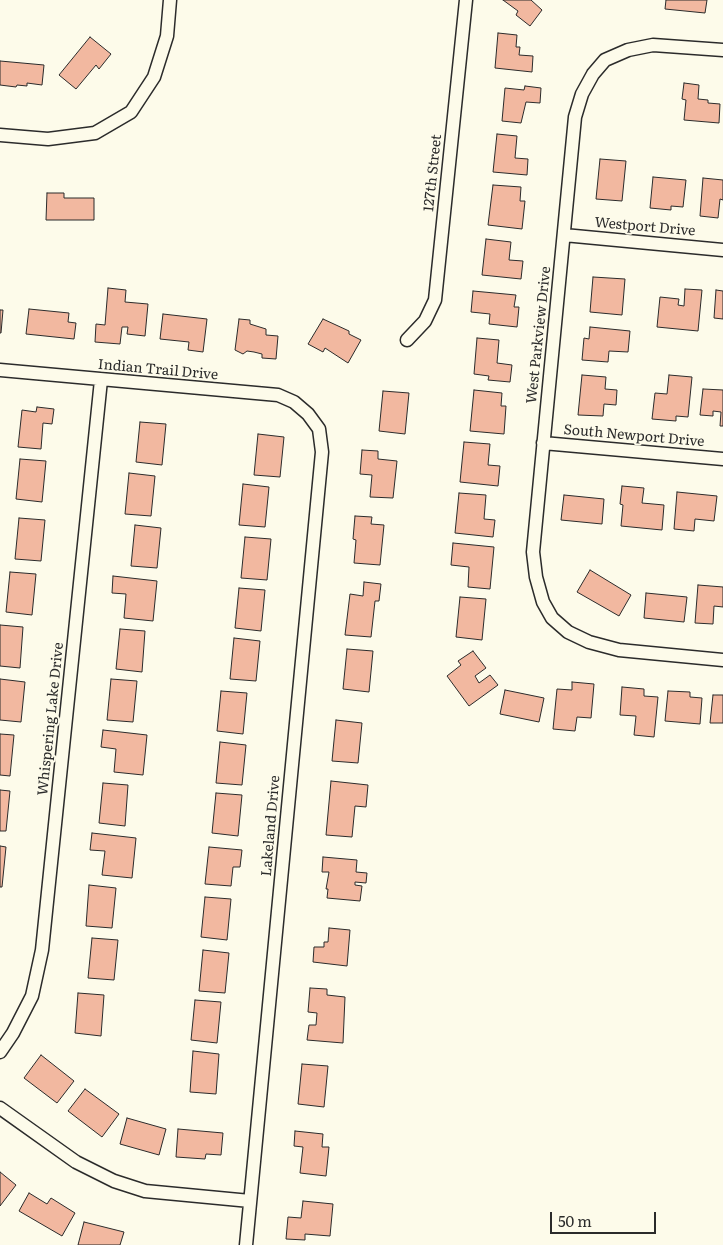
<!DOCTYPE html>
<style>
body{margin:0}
#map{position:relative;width:723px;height:1245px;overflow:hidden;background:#fdfbea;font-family:Literata,serif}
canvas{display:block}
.scale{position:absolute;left:550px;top:1212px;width:106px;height:22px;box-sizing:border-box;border:2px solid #2b2b2b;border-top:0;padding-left:6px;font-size:15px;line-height:18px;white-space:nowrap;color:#2b2b2b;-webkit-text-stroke:4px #fdfbea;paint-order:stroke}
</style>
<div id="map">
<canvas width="723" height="1245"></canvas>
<div class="scale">50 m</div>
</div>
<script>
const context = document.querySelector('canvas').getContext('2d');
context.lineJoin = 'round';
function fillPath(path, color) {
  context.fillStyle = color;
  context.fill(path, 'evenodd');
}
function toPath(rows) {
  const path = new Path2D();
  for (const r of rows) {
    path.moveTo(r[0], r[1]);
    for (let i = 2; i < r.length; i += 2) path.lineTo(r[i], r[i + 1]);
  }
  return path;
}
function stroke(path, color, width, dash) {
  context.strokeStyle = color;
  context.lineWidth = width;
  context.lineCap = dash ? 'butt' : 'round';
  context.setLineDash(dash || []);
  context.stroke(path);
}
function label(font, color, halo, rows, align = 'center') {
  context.font = font + ' Literata,serif';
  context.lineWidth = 4;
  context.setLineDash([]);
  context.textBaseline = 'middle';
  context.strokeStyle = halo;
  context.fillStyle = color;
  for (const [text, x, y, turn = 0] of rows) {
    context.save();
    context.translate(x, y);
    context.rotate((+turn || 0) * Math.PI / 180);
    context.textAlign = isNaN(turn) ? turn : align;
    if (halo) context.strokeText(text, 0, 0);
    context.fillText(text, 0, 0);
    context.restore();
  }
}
const building = toPath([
 [503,0,531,0,542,10,530,26,516,15,518,11,503,0],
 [666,0,707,0,705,13,665,9,666,0],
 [498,33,517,35,516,47,520,47,519,55,533,56,532,72,495,68,498,33],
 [90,37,111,54,99,69,96,65,76,89,59,75,90,37],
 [0,61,44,65,42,85,27,83,27,86,17,85,16,87,0,85,0,61],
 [684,83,699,85,698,99,708,100,708,103,720,104,719,123,684,120,686,100,682,99,684,83],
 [525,86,541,88,540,103,526,102,521,123,502,121,505,88,524,90,525,86],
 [497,134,517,136,515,158,528,159,527,175,493,172,497,134],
 [600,159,626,161,622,201,596,199,600,159],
 [653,177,686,180,683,207,671,206,671,210,650,208,653,177],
 [703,178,723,180,723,200,720,199,718,218,700,216,703,178],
 [493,185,521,187,520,201,525,201,522,229,488,225,493,185],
 [47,193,64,193,64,198,94,198,94,220,46,220,47,193],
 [486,239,511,242,509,260,523,261,521,279,482,275,486,239],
 [593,277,625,279,622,315,590,312,593,277],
 [108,288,126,290,125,302,148,304,145,336,127,334,128,327,122,327,120,344,95,342,96,324,105,325,108,288],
 [685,289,702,290,698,331,657,327,660,297,679,299,678,305,684,306,685,289],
 [716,290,723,291,723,319,714,318,716,290],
 [473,291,516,295,514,307,519,307,517,327,489,324,490,314,471,312,473,291],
 [29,309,69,313,68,322,76,323,74,339,26,334,29,309],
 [0,310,3,310,1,333,0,333,0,310],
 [163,314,207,319,203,352,188,350,189,342,160,339,163,314],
 [239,319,250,320,250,324,266,329,266,335,278,336,276,359,262,358,262,354,254,352,247,351,243,354,235,350,239,319],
 [323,319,349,331,349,334,361,340,348,363,325,348,323,352,308,344,323,319],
 [590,327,630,331,628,352,609,351,608,362,582,360,584,338,589,339,590,327],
 [477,338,499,340,497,363,512,365,510,382,488,380,489,376,474,374,477,338],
 [582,375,606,377,605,389,617,390,616,405,604,404,603,416,578,415,582,375],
 [669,375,692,377,688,417,676,416,676,421,652,419,655,393,667,394,669,375],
 [703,389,723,390,723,426,720,426,721,412,713,411,713,416,700,415,703,389],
 [474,390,502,393,501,406,506,406,504,434,470,431,474,390],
 [383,391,409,393,405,434,379,431,383,391],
 [37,407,54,409,52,424,43,423,41,449,18,447,22,410,36,412,37,407],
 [140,422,166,424,162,465,136,462,140,422],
 [258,434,284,437,280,477,254,475,258,434],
 [464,442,490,444,488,465,500,466,498,486,460,482,464,442],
 [362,450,378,451,378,459,397,461,393,498,370,497,372,475,360,474,362,450],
 [20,459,46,461,42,502,16,499,20,459],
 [129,473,155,476,151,516,125,514,129,473],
 [243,484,269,487,265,527,239,525,243,484],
 [622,486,644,488,642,503,664,505,662,530,621,526,623,505,620,504,622,486],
 [677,492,717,496,714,521,695,519,694,531,674,529,677,492],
 [459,493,486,495,484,519,495,520,493,537,455,533,459,493],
 [564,495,604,499,602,524,561,520,564,495],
 [355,516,372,517,371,524,384,525,380,565,354,563,356,540,353,539,355,516],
 [19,518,45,520,41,561,15,559,19,518],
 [135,525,161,528,157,568,131,566,135,525],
 [245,537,271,539,267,580,241,578,245,537],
 [453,543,494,547,490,589,468,587,469,567,451,565,453,543],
 [590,570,631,595,619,616,577,592,590,570],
 [10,572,36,574,32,615,6,612,10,572],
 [113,576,157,581,153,621,124,618,126,594,112,593,113,576],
 [364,582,381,584,379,601,375,601,371,637,345,635,350,594,363,596,364,582],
 [698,585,723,587,723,607,714,606,713,624,695,623,698,585],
 [239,588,265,590,261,631,235,628,239,588],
 [646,593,687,597,684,622,644,618,646,593],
 [460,597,486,599,482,640,456,637,460,597],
 [0,625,23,627,20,668,0,666,0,625],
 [120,629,145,631,142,672,116,669,120,629],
 [234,638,260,641,256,681,230,679,234,638],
 [347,649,373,651,369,692,343,689,347,649],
 [473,651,486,668,475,676,479,683,490,675,498,685,469,706,447,676,461,665,458,661,473,651],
 [0,679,25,682,21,722,0,720,0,679],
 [111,679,137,681,133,722,107,720,111,679],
 [572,682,594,684,591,718,577,717,575,731,553,729,557,689,572,690,572,682],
 [622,687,644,689,644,696,658,697,654,737,634,735,636,716,620,715,622,687],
 [505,690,544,698,539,722,500,714,505,690],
 [221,691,247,693,243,734,217,731,221,691],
 [668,691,690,692,690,697,702,698,700,724,665,721,668,691],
 [713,695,723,695,723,723,710,723,713,695],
 [336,720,362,723,358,763,332,761,336,720],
 [103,730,147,735,143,775,114,772,116,749,101,747,103,730],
 [0,734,14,735,10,776,0,775,0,734],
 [220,742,246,745,242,785,216,783,220,742],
 [331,781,368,785,366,807,355,806,352,837,326,835,331,781],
 [103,783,128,785,125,826,99,823,103,783],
 [0,790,10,791,6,831,0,831,0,790],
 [216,793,242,795,238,836,212,833,216,793],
 [92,833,136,838,132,878,102,875,105,851,90,850,92,833],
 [0,846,6,847,2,887,0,887,0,846],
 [209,847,242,850,240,867,233,867,231,886,205,884,209,847],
 [323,857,357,860,356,872,367,873,366,883,355,882,355,885,362,886,360,901,327,898,328,889,326,889,329,872,322,872,323,857],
 [89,885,116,888,112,928,86,926,89,885],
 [205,897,231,899,227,940,201,937,205,897],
 [329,928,350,930,347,966,313,962,314,947,324,947,324,942,328,942,329,928],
 [92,938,118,940,114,980,88,978,92,938],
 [203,950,229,953,225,993,199,991,203,950],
 [310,988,327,989,327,995,345,997,343,1043,307,1040,309,1025,316,1025,317,1013,308,1012,310,988],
 [78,993,104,995,101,1036,75,1033,78,993],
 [195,1000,221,1002,217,1043,191,1040,195,1000],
 [193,1051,219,1054,216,1094,190,1092,193,1051],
 [41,1055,74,1081,57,1103,24,1078,41,1055],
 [302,1064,328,1066,324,1107,298,1104,302,1064],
 [85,1089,119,1114,102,1137,68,1111,85,1089],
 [127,1118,166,1129,159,1155,120,1144,127,1118],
 [178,1129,223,1133,221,1155,206,1154,205,1159,176,1157,178,1129],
 [295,1131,323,1134,322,1147,329,1147,326,1176,300,1173,303,1147,294,1146,295,1131],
 [0,1172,16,1185,0,1206,0,1172],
 [29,1193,47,1204,51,1198,75,1213,62,1236,19,1211,29,1193],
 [303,1201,333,1204,330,1236,305,1234,305,1240,286,1239,288,1217,301,1218,303,1201],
 [84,1222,124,1232,120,1245,78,1245,84,1222]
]);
fillPath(building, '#f2b8a0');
stroke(building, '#2b2b2b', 1);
const street = toPath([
 [723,50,653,45,628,50,605,60,593,74,582,94,575,117,533,552,536,577,543,602,552,618,568,632,589,642,619,650,723,660],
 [0,135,48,139,95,133,131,112,154,77,167,36,170,0],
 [564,235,723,250],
 [407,340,425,321,435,300,466,0],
 [0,370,278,395,294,402,308,414,319,429,322,452,246,1245],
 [543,443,723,459],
 [0,1052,13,1033,32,996,42,950,101,380],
 [0,1108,76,1162,114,1181,145,1191,250,1201]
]);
stroke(street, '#2b2b2b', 15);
stroke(street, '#fdfbea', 12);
label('14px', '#2b2b2b', '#fdfbea', [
 ["127th Street",433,173,-84],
 ["Westport Drive",645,227,5],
 ["West Parkview Drive",539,335,-84],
 ["Indian Trail Drive",158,370,5],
 ["South Newport Drive",634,436,5],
 ["Whispering Lake Drive",51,719,-84],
 ["Lakeland Drive",271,826,-85]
]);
</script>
